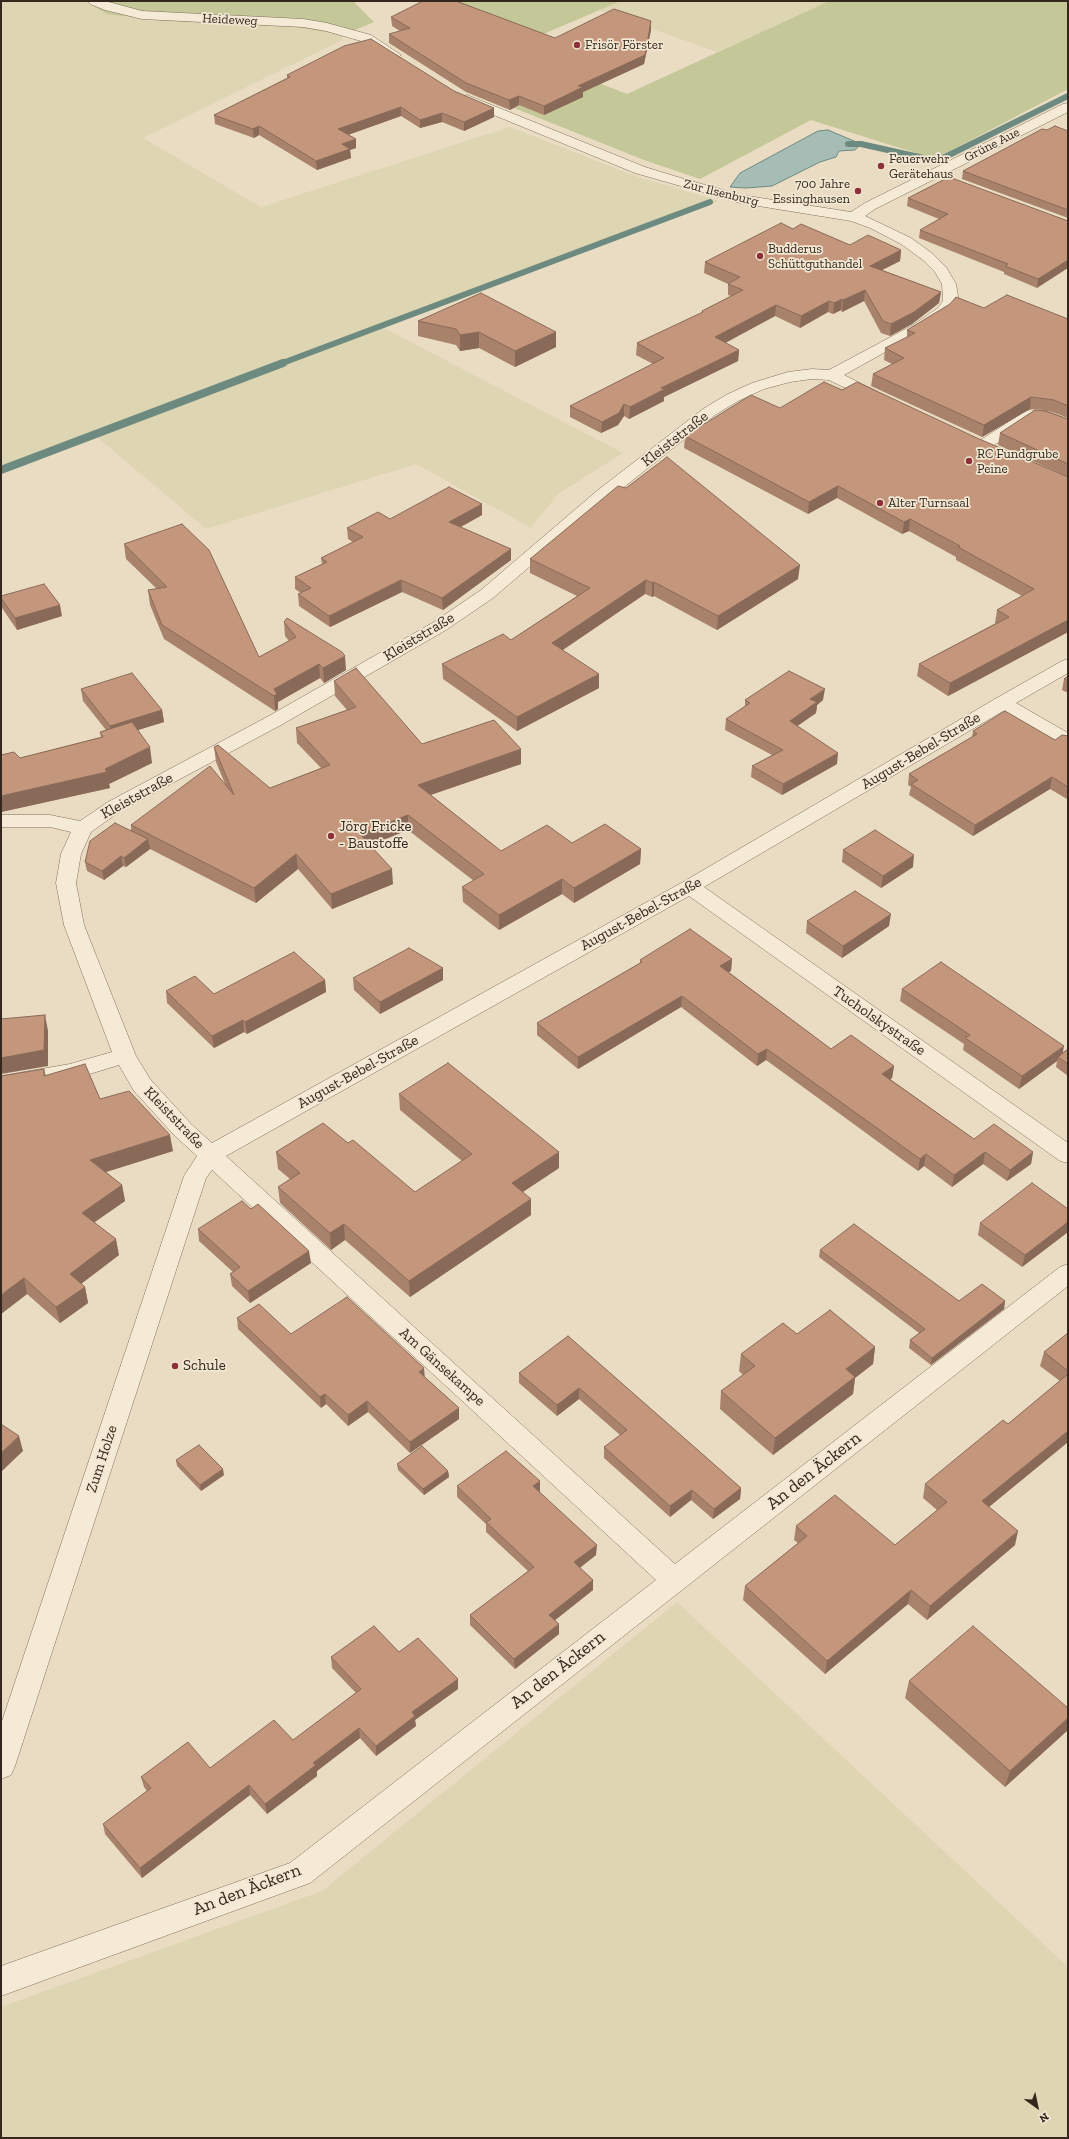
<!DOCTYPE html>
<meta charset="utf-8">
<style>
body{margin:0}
#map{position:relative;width:1069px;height:2139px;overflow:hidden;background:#eadcc3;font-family:"Zilla Slab",serif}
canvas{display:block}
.frame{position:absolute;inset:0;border:2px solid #34281e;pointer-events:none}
.north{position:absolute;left:1017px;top:2087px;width:40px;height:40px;-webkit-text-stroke:3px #f2e7d2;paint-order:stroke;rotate:147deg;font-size:11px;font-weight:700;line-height:16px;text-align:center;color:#34281e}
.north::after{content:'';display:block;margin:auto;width:14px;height:18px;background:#34281e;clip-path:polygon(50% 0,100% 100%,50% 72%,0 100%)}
</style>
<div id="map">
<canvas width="1069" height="2139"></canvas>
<div class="frame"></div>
<div class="north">N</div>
</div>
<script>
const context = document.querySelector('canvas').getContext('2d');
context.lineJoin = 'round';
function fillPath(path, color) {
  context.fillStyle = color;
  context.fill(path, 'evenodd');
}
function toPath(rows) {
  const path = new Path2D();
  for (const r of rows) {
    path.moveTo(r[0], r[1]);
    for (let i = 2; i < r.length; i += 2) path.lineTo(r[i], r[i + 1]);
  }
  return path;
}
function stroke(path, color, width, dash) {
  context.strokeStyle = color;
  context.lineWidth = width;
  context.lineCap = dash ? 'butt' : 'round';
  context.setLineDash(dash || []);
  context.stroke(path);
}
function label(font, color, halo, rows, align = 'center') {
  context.font = font + ' "Zilla Slab",serif';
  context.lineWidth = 3.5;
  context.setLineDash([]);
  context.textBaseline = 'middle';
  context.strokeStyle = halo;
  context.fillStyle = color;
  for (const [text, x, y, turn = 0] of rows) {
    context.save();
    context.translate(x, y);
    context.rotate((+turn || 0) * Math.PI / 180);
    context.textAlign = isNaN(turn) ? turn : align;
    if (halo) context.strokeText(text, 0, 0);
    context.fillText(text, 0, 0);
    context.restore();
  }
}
fillPath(toPath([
 [1,1,86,1,106,14,295,27,343,35,342,40,143,138,261,207,510,127,635,176,719,201,384,328,623,453,558,494,531,528,416,464,206,529,97,437,1,474],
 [621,1,829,1,717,52,599,10],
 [677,1602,1068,1967,1068,2138,1,2138,1,2007,322,1891]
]), '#ded5b2');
fillPath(toPath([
 [86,1,353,1,374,22,343,35,295,27,169,21,106,14],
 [444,1,621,1,541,35],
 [829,1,1068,1,1068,89,935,159,811,120,700,179,644,160,479,94,523,53,627,94]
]), '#c4c798');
const water = toPath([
 [828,130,861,144,855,150,839,151,836,157,820,162,772,186,746,188,730,187,740,173,818,131,828,130]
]);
fillPath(water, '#a5bdb5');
stroke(water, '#6d8a81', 1);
stroke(toPath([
 [848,144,861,144,937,161,1068,96],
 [280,364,710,202]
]), '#6d8a81', 6);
stroke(toPath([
 [1,470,283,363]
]), '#6d8a81', 8);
const street = toPath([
 [88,1,105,1,142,11,303,19,327,23,371,35,401,55,395,59,390,58,361,41,326,31,303,27,142,19,105,10,90,4,88,1],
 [467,95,645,167,684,179,741,195,851,212,865,203,1063,104,1068,103,1068,112,875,209,865,216,911,238,933,254,946,267,956,284,959,302,948,314,923,331,844,375,884,395,886,398,884,401,872,401,829,380,812,379,790,382,764,389,738,401,715,415,610,498,493,598,446,630,281,725,122,810,91,832,81,854,76,883,84,925,136,1056,150,1079,191,1124,212,1143,683,882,995,699,1062,661,1068,659,1068,673,1016,703,1068,733,1068,747,1061,745,1003,711,704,887,1068,1143,1068,1163,1060,1161,689,896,226,1156,675,1564,1060,1267,1068,1264,1068,1286,310,1883,1,1996,1,1966,290,1863,656,1580,212,1170,206,1178,15,1766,11,1775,1,1779,1,1724,184,1176,197,1156,175,1136,134,1091,119,1065,70,1080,1,1092,1,1076,70,1064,112,1052,64,925,56,883,61,854,71,832,50,827,1,827,1,815,50,815,80,821,108,802,267,717,434,622,481,590,598,490,703,409,726,395,752,383,788,372,812,369,829,370,913,325,938,308,943,301,942,284,935,272,923,260,901,244,870,228,851,221,740,203,635,173,462,102,460,99,467,95],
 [1030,410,1052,413,1068,420,1068,431,1043,421,1033,420,988,449,976,449,974,446,976,443,1024,412,1030,410]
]);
stroke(street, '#826e5c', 1);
fillPath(street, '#f5ead6');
fillPath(toPath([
 [391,17,555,38,651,30,644,64,583,92,583,97,544,115,519,105,510,110,466,92,389,43,389,34,400,31,392,26],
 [287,75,494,117,464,131,442,122,420,128,401,116,348,135,356,139,356,148,350,150,351,158,317,170,259,135,254,138,215,124,214,115,287,78],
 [1047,130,1068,131,1068,218,962,179,963,171],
 [908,198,1068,221,1037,288,1004,274,1004,272,919,238,920,230,939,219,907,206],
 [793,229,850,245,901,250,900,261,882,270,941,292,939,303,912,324,890,336,881,333,864,301,842,312,841,310,833,314,828,312,800,328,775,316,725,343,739,350,738,361,664,397,664,401,629,419,624,416,618,425,601,433,570,417,570,406,653,364,636,355,637,343,701,313,702,311,731,296,728,295,728,284,704,273,705,262],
 [984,308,1068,319,1068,418,1052,412,1045,411,1068,419,1068,477,998,445,1000,433,1044,410,1030,409,982,437,871,386,873,374,892,364,884,360,885,348,907,338,907,330],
 [418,321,556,332,556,347,515,367,479,348,460,351,456,345,418,336],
 [842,390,977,438,1068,632,948,696,917,676,919,664,996,623,995,623,997,610,1022,596,956,560,956,557,909,531,902,534,837,498,808,514,684,448,685,436],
 [482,515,461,527,511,549,511,560,443,610,402,592,330,627,299,606,298,594,301,593,295,589,295,577,322,564,321,558,353,542,348,539,347,528,390,519],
 [124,544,259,657,289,641,285,636,284,622,346,670,324,683,320,678,278,702,278,709,275,711,164,639,150,605,148,590,157,589,126,559],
 [530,559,798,579,717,630,654,596,652,597,645,594,563,650,599,688,517,731,443,679,442,664,511,640,577,596,530,573],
 [1,596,62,616,17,630,2,608],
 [1068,676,1068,693,1062,690,1064,679],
 [334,681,422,744,521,764,431,795,501,851,572,843,641,849,640,864,574,903,562,894,499,930,463,902,462,887,474,881,408,830,370,845,393,884,332,909,298,869,256,903,150,849,126,867,123,866,104,880,87,871,85,862,131,831,131,825,225,784,216,762,214,747,270,788,321,768,297,743,296,728,347,710,335,696],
 [81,689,162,710,164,722,138,730,152,763,109,784,110,788,1,812,1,755,20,758,101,737,100,732,106,730,83,701],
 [745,700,823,700,817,705,816,713,797,726,837,764,782,795,751,777,752,766,772,755,725,730,726,719,745,706],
 [973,731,1055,740,1068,736,1068,798,1067,799,1050,789,973,836,909,795,911,787,908,785,909,774,972,737],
 [843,850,913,867,881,888,842,862],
 [807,921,889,926,842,958,806,933],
 [732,959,731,971,728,972,831,1049,894,1066,892,1078,890,1079,974,1139,1033,1152,1031,1164,1007,1181,983,1164,952,1187,924,1166,918,1171,766,1060,757,1066,681,1007,578,1069,537,1035,537,1023,640,963,640,960],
 [443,968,443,980,380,1014,354,990,353,978],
 [325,980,326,992,247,1034,244,1032,214,1048,167,1003,166,991,214,994],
 [902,989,1063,1053,1068,1049,1068,1076,1056,1067,1057,1061,1019,1089,963,1050,964,1044,900,1001],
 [44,1069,46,1076,100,1099,173,1151,106,1172,122,1185,125,1201,94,1222,119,1255,81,1284,85,1287,88,1303,60,1323,27,1294,1,1314],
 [399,1094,559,1168,523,1192,531,1215,410,1297,345,1240,331,1250,280,1203,278,1187,290,1179,278,1169,276,1152,348,1143,415,1192,462,1161,400,1110],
 [1068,1209,1068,1232,1022,1267,978,1235,980,1223],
 [198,1229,311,1263,250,1303,232,1286,230,1274,233,1272,199,1241],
 [820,1250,959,1301,1005,1301,1004,1309,931,1365,909,1348,910,1340,919,1333,819,1257],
 [237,1318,291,1334,425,1377,459,1408,459,1419,410,1453,368,1412,348,1426,326,1404,321,1408,238,1329],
 [1068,1333,1068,1442,989,1507,1015,1545,927,1620,908,1604,825,1674,743,1600,745,1586,798,1543,794,1540,796,1526,895,1545,937,1510,923,1498,925,1484,1008,1424,1060,1381,1040,1366,1044,1352],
 [797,1334,875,1347,873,1364,855,1378,853,1394,773,1455,720,1409,721,1391,743,1375,739,1371,741,1354],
 [568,1336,741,1488,740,1499,713,1519,691,1500,670,1517,604,1458,604,1447,620,1435,579,1399,557,1416,519,1383,519,1373],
 [176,1460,224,1475,201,1491,177,1466],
 [397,1464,448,1471,449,1477,424,1495,398,1470],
 [457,1486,540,1492,539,1492,596,1555,580,1568,593,1580,593,1590,555,1620,559,1634,515,1669,470,1625,470,1615,528,1571,486,1532,486,1524,457,1497],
 [399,1652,458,1689,415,1720,416,1726,376,1756,360,1738,317,1771,317,1776,267,1814,250,1795,142,1878,105,1834,103,1824,147,1791,144,1787,141,1777,210,1768,293,1740,356,1693,332,1668,331,1657],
 [909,1681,1068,1708,1068,1730,1005,1787,905,1698]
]), '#a9826c');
fillPath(toPath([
 [651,21,651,30,644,64,583,92,583,97,544,115,544,106,578,86],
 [519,96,519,105,510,110,509,100],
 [401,107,401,116,339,138,338,129],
 [494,108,494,117,464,131,464,122],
 [442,113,442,122,420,128,420,120],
 [259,126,259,135,254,138,253,129],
 [356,139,356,148,350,150,351,158,317,170,316,161,342,144],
 [901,250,900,261,868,277,870,266],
 [1068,260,1068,268,1037,288,1038,279],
 [865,290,864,301,842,312,843,300],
 [941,292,939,303,912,324,890,336,891,324],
 [842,299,841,310,833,314,834,303],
 [829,301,828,312,800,328,801,316],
 [776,305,775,316,714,349,715,337],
 [479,332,479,348,460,351,460,335],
 [556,332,556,347,515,367,515,351],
 [739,350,738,361,664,397,664,401,629,419,630,407,661,388],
 [1031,397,1030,409,982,437,984,425],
 [624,404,624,416,618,425,601,433,602,422],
 [838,486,837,498,808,514,809,502],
 [482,504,482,515,449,533,449,522],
 [910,519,909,531,902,534,904,522],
 [511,549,511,560,443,610,442,598],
 [800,565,798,579,717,630,718,616],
 [401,580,402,592,330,627,329,616],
 [646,580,645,594,552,657,552,643],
 [654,582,654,596,652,597,652,583],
 [60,605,62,616,17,630,15,618],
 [1068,620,1068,632,948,696,950,683],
 [345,656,346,670,324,683,323,668],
 [319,664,320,678,278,702,278,709,275,711,274,696,274,689],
 [599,674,599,688,517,731,517,717],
 [825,689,823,700,817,705,816,713,789,732,790,721,810,699],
 [162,710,164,722,112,738,110,726],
 [150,747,152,763,109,784,110,788,1,812,1,796,105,769],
 [521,749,521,764,418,799,418,785],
 [838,753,837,764,782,795,783,784],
 [1052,777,1050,789,973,836,975,825],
 [408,815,408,830,361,849,360,834],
 [148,839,150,849,126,867,124,858],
 [641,849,640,864,574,903,574,888],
 [296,854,298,869,256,903,254,888],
 [914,855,913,867,881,888,883,876],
 [121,856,123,866,104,880,102,871],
 [392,869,393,884,332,909,331,894],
 [562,879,562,894,499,930,499,915],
 [891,914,889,926,842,958,843,946],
 [732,959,731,971,719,978,720,966],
 [443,968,443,980,380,1014,380,1002],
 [325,980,326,992,247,1034,245,1022],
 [682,996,681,1007,578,1069,578,1057],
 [45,1015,48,1031,48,1066,1,1074,1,1058],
 [243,1020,244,1032,214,1048,212,1036],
 [1064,1046,1062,1058,1058,1057,1057,1061,1019,1089,1022,1076],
 [767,1049,766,1060,757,1066,758,1054],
 [894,1066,892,1078,880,1086,882,1074],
 [170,1135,173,1151,93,1176,90,1160],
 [559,1152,559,1168,512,1199,512,1183],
 [985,1152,983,1164,952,1187,954,1175],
 [1033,1152,1031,1164,1007,1181,1010,1170],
 [926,1154,924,1166,918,1171,920,1159],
 [122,1185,125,1201,85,1229,82,1213],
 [531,1199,531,1215,410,1297,409,1281],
 [1068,1222,1068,1232,1022,1267,1025,1255],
 [344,1224,345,1240,331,1250,330,1233],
 [116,1239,119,1255,73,1290,70,1274],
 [309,1251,311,1263,250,1303,248,1291],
 [24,1278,27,1294,1,1314,1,1295],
 [85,1287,88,1303,60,1323,56,1307],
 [1005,1301,1004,1309,931,1365,932,1358],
 [875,1347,873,1364,855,1378,853,1394,773,1455,775,1438,846,1369],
 [424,1368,425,1379,419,1372],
 [579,1388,579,1399,557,1416,557,1405],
 [325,1394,326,1404,321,1408,320,1397],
 [367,1401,368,1412,348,1426,348,1415],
 [459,1408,459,1419,410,1453,410,1442],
 [1068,1431,1068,1442,979,1515,982,1501],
 [19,1436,23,1451,1,1472,1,1453],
 [223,1469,224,1475,201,1491,200,1485],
 [448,1471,449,1477,424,1495,423,1489],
 [540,1481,540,1492,533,1497,533,1486],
 [741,1488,740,1499,713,1519,714,1509],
 [692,1490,691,1500,670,1517,670,1506],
 [1018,1531,1015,1545,927,1620,930,1606],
 [597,1545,596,1555,574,1572,574,1562],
 [593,1580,593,1590,549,1625,549,1615],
 [911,1590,908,1604,825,1674,827,1661],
 [559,1624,559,1634,515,1669,514,1659],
 [458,1679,458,1689,415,1720,416,1726,376,1756,376,1746,412,1712],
 [1068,1718,1068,1730,1005,1787,1010,1771],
 [359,1728,360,1738,317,1771,317,1776,267,1814,265,1804,313,1763],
 [249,1785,250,1795,142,1878,140,1868]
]), '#896a58');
const building = toPath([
 [423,1,456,1,555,38,614,9,651,21,645,55,578,86,583,87,544,106,519,96,509,100,466,83,389,34,410,28,391,17,423,1],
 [371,39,454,91,494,108,464,122,442,113,420,120,401,107,338,129,356,139,342,144,350,149,316,161,259,126,253,129,214,115,290,77,287,75,344,46,371,39],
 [1055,126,1068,131,1068,210,963,171,1042,129,1047,130,1055,126],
 [949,177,1068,221,1068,260,1038,279,1005,266,1008,264,920,230,948,214,908,198,949,177],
 [781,223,793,229,801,224,850,245,868,235,901,250,870,266,941,292,914,312,891,324,883,321,865,290,843,300,842,299,834,303,829,301,801,316,776,305,715,337,739,350,661,388,665,389,630,407,624,404,619,413,602,422,570,406,664,358,637,343,703,312,702,311,743,290,728,284,740,277,705,262,781,223],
 [481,293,556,332,515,351,479,332,460,335,456,329,418,321,481,293],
 [1007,295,1068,319,1068,406,1054,400,1031,397,984,425,873,374,904,358,885,348,915,333,907,330,950,304,956,297,984,308,1007,295],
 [824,382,842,390,857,382,977,438,1068,477,1068,620,950,683,919,664,1009,617,997,610,1034,589,958,547,960,546,910,519,904,522,838,486,809,502,685,436,751,395,780,408,824,382],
 [1035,410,1045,411,1068,419,1068,464,1000,433,1035,410],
 [667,457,800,565,718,616,654,582,652,583,646,580,552,643,599,674,517,717,442,664,503,634,511,640,590,588,530,559,618,486,626,488,667,457],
 [449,487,482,504,449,522,511,549,442,598,401,580,329,616,298,594,311,588,295,577,327,562,321,558,363,537,347,528,378,512,390,519,449,487],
 [182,524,209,550,259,657,296,637,284,622,287,618,342,652,345,656,323,668,319,664,274,689,277,694,274,696,162,625,148,590,167,587,124,544,182,524],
 [44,584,60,605,15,618,1,598,1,596,44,584],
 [356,668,422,744,494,720,521,749,418,785,501,851,547,825,572,843,605,824,641,849,574,888,562,879,499,915,462,887,484,874,408,815,360,834,392,869,331,894,296,854,254,888,131,825,210,766,234,795,214,747,218,745,270,788,330,765,296,728,356,707,334,681,356,668],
 [789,671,825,689,810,699,817,702,790,721,838,753,783,784,752,766,783,750,726,719,750,703,745,700,789,671],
 [132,673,162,710,110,726,81,689,132,673],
 [1068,676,1068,681,1064,679,1068,676],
 [1005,711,1055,740,1062,735,1068,736,1068,787,1052,777,975,825,911,784,918,780,909,774,977,734,973,731,1005,711],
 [132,722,150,747,105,769,107,772,1,796,1,755,14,752,20,758,103,737,100,732,132,722],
 [115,823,148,839,124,858,121,856,102,871,85,862,90,841,115,823],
 [875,830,914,855,883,876,843,850,875,830],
 [855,891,891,914,843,946,807,921,855,891],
 [690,929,732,959,720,966,831,1049,851,1035,894,1066,882,1074,974,1139,994,1124,1033,1152,1010,1170,985,1152,954,1175,926,1154,920,1159,767,1049,758,1054,682,996,578,1057,537,1023,642,962,640,960,690,929],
 [409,948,443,968,380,1002,353,978,409,948],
 [294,952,325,980,245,1022,243,1020,212,1036,166,991,195,976,214,994,294,952],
 [941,962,1064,1046,1022,1076,965,1038,970,1035,902,989,941,962],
 [45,1015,44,1050,1,1058,1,1019,45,1015],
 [1068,1049,1068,1064,1058,1057,1068,1049],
 [448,1063,559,1152,512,1183,531,1199,409,1281,344,1224,330,1233,278,1187,300,1173,276,1152,323,1123,348,1143,353,1140,415,1192,472,1154,399,1094,448,1063],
 [85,1064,100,1099,129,1091,170,1135,90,1160,122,1185,82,1213,116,1239,70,1274,85,1287,56,1307,24,1278,1,1295,1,1076,44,1069,44,1076,85,1064],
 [1032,1183,1068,1209,1068,1222,1025,1255,980,1223,1032,1183],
 [242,1201,251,1209,258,1204,309,1251,248,1291,230,1274,240,1267,198,1229,242,1201],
 [854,1224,959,1301,982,1284,1005,1301,932,1358,910,1340,925,1329,820,1250,854,1224],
 [347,1297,424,1368,419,1372,459,1408,410,1442,367,1401,348,1415,325,1394,320,1397,237,1318,259,1304,291,1334,347,1297],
 [830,1310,875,1347,846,1369,855,1377,775,1438,721,1391,755,1366,741,1354,783,1323,797,1334,830,1310],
 [1068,1333,1068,1371,1044,1352,1068,1333],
 [568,1336,741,1488,714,1509,692,1490,670,1506,604,1447,627,1430,579,1388,557,1405,519,1373,568,1336],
 [1068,1374,1068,1431,982,1501,1018,1531,930,1606,911,1590,827,1661,745,1586,807,1536,796,1526,835,1495,895,1545,947,1502,925,1484,1003,1420,1008,1424,1068,1374],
 [1,1424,19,1436,1,1453,1,1424],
 [199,1445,223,1469,200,1485,176,1460,199,1445],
 [422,1446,448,1471,423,1489,397,1464,422,1446],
 [506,1451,540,1481,533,1486,597,1545,574,1562,593,1580,549,1615,559,1624,514,1659,470,1615,534,1567,486,1522,491,1519,457,1486,506,1451],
 [374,1626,399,1652,418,1638,458,1679,412,1712,415,1716,376,1746,359,1728,313,1763,316,1765,265,1804,249,1785,140,1868,103,1824,151,1788,141,1777,188,1742,210,1768,274,1720,293,1740,361,1689,331,1657,374,1626],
 [973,1626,1068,1708,1068,1718,1010,1771,909,1681,973,1626]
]);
fillPath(building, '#c4977d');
stroke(building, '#896a58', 1);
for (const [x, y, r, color] of [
 [577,45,4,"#8c3137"],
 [881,166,4,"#8c3137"],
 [858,191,4,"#8c3137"],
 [760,256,4,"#8c3137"],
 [969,461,4,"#8c3137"],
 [880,503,4,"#8c3137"],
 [331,836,4,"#8c3137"],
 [175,1366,4,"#8c3137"]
]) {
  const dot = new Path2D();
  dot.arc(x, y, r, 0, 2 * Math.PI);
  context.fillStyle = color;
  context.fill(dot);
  stroke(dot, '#f2e7d2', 1.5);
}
label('13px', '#34281e', '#f2e7d2', [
 ["Heideweg",230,20,3],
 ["Grüne Aue",992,145,-27],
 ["Zur Ilsenburg",721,193,14]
]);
label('13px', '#34281e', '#f2e7d2', [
 ["Frisör Förster",585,45],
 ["Feuerwehr",889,159],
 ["Gerätehaus",889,174],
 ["700 Jahre",850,184,"right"],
 ["Essinghausen",850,199,"right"],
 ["Budderus",768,249],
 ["Schüttguthandel",768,264],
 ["RC Fundgrube",977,454],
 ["Peine",977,469],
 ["Alter Turnsaal",888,503]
], 'left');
label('15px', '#34281e', '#f2e7d2', [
 ["Kleiststraße",675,439,-38],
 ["Kleiststraße",419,637,-31],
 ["August-Bebel-Straße",921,751,-31],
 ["Kleiststraße",137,796,-29],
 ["August-Bebel-Straße",641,914,-29],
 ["Tucholskystraße",879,1021,35],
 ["August-Bebel-Straße",358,1072,-29],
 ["Kleiststraße",174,1118,46],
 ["Am Gänsekampe",442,1367,42],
 ["Zum Holze",102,1459,-72]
]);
label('15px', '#34281e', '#f2e7d2', [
 ["Jörg Fricke",339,827],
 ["- Baustoffe",339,844],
 ["Schule",183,1366]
], 'left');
label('18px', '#34281e', '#f2e7d2', [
 ["An den Äckern",814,1471,-38],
 ["An den Äckern",558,1670,-38],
 ["An den Äckern",247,1890,-21]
]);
</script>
